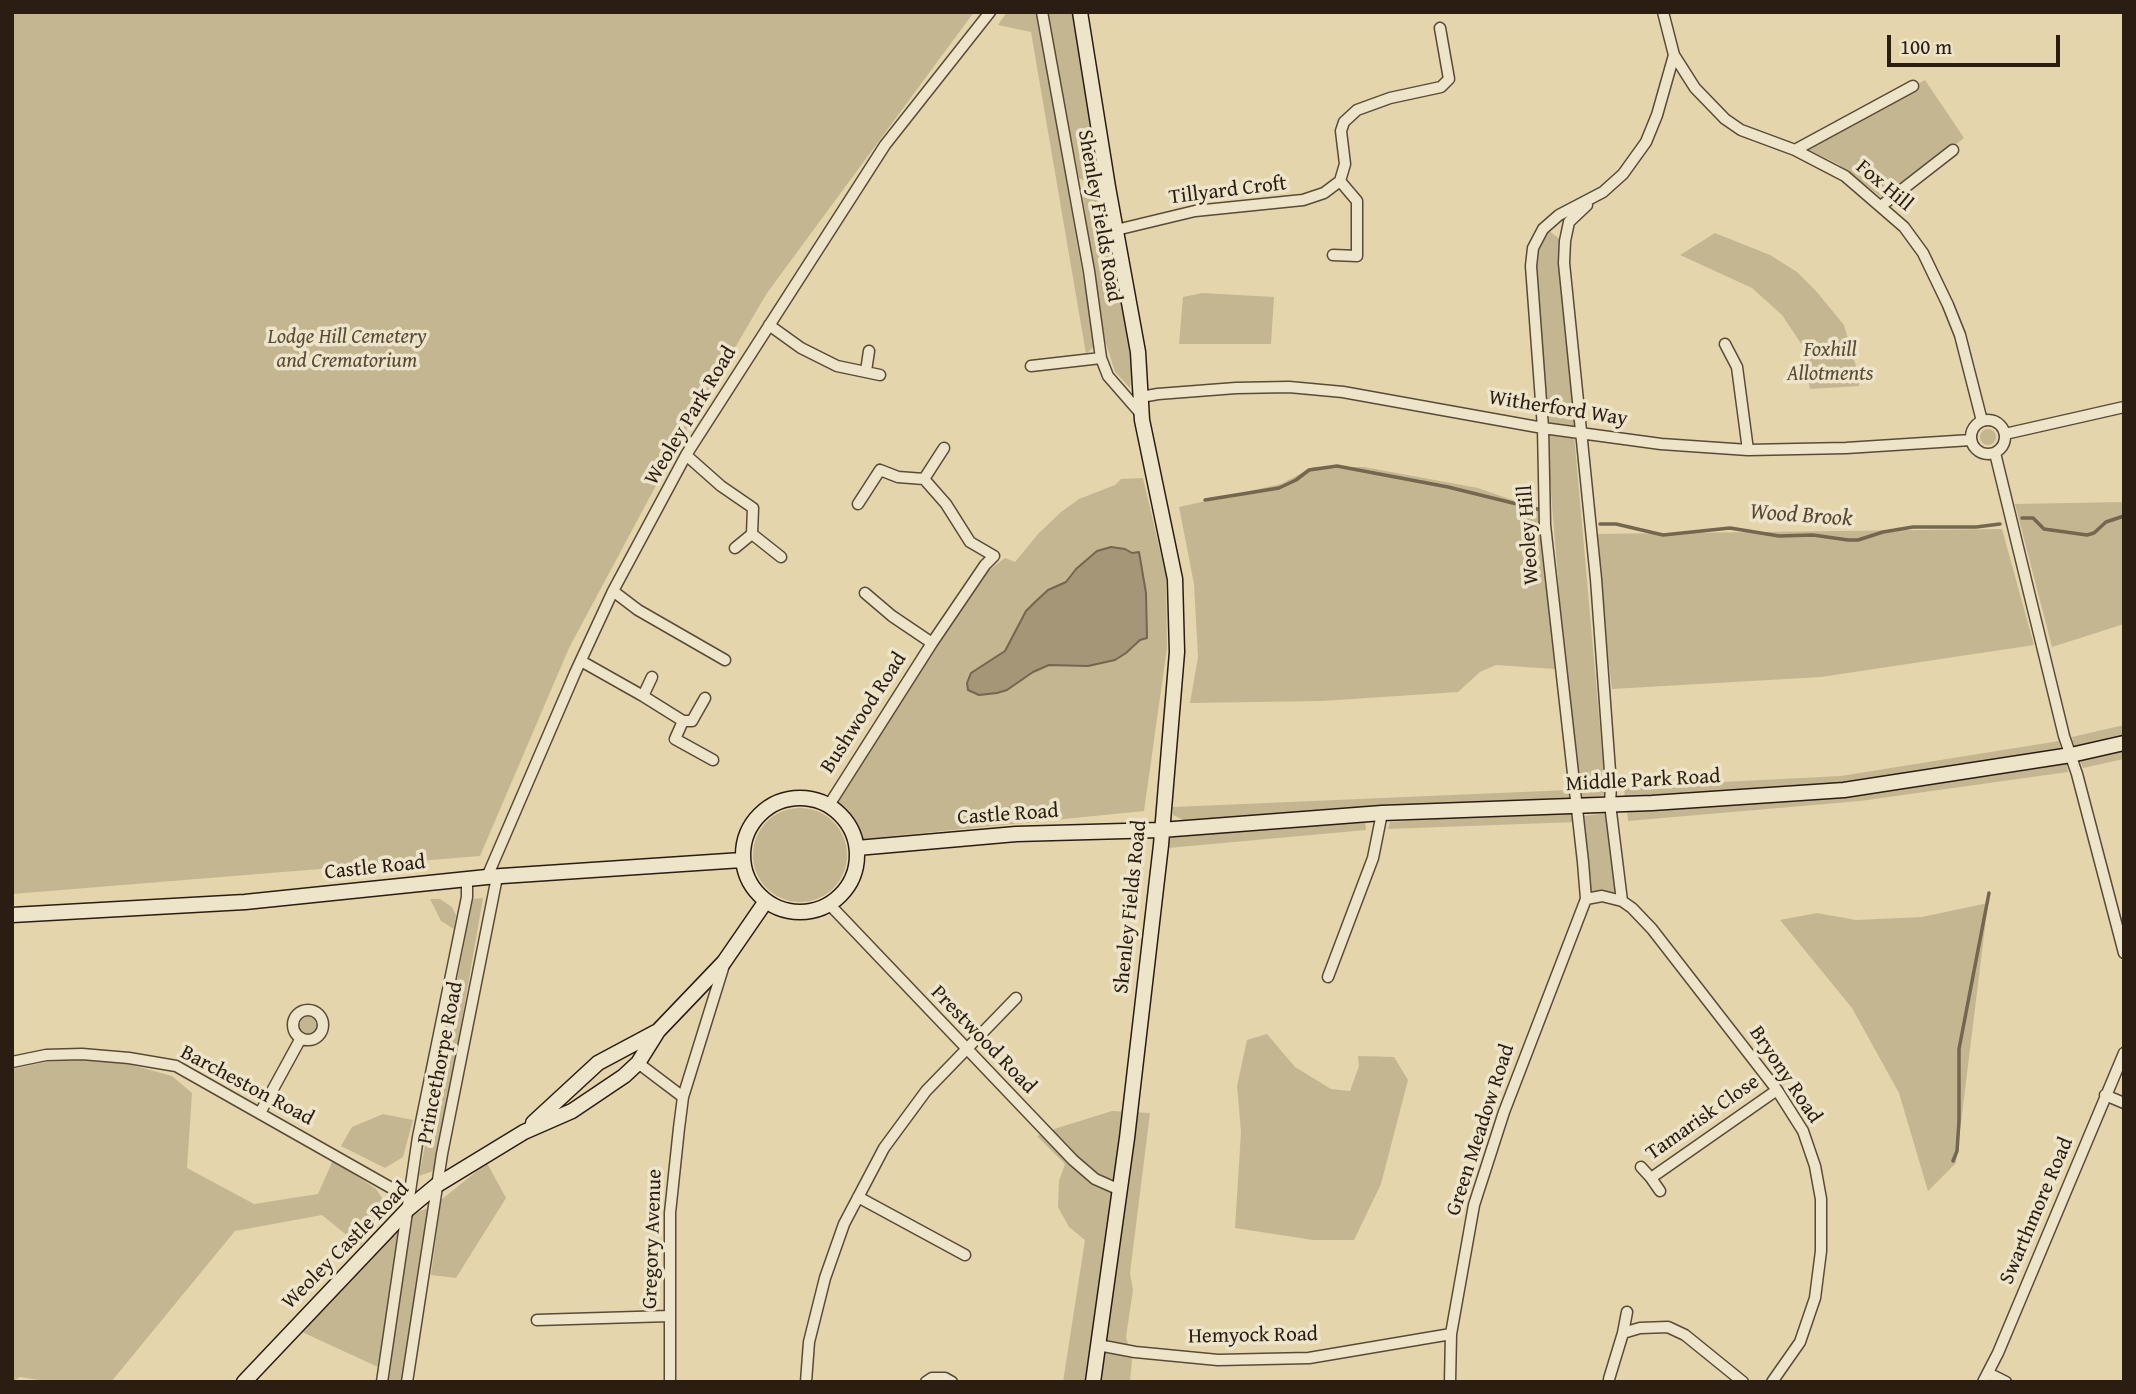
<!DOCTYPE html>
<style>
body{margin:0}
#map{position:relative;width:2136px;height:1394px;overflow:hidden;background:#e4d5ac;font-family:"Gentium Book Plus",serif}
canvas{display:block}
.frame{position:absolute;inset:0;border:14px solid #2b1d12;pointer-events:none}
.scale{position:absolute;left:1887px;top:35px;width:173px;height:32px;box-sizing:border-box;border:4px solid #2b1d12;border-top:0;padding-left:9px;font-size:21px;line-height:24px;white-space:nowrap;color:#2b1d12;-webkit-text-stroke:5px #ede4c9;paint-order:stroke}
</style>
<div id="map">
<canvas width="2136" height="1394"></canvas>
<div class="frame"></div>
<div class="scale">100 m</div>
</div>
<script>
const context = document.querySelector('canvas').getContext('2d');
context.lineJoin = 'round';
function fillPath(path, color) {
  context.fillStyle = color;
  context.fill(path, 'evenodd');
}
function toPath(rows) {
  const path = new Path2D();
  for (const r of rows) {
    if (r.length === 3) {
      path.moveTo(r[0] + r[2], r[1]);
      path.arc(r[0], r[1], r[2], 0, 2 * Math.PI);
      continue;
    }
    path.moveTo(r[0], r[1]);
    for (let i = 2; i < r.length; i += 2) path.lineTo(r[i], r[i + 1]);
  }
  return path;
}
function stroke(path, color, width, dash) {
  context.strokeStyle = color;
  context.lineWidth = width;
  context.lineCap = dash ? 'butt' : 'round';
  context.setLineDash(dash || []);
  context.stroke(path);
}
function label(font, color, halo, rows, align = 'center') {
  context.font = font + ' "Gentium Book Plus",serif';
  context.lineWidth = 7;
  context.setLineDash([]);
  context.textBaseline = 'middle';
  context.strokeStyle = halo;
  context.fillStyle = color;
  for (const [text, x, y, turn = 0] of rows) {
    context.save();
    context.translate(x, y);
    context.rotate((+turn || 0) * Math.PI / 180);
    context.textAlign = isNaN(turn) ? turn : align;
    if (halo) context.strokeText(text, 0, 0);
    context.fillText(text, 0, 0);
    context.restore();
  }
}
fillPath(toPath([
 [12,12,974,12,767,293,675,450,569,648,480,856,12,894],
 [1007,12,1037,12,1095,346,1086,354,1031,32,998,25],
 [1047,12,1074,12,1102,179,1098,182,1091,184,1079,178],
 [1925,80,1964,138,1885,200,1838,164,1805,148],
 [1094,191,1102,196,1126,319,1133,366,1130,388,1115,372,1105,340,1083,198,1086,194],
 [1549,231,1560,239,1577,427,1545,424,1532,269,1536,250,1545,234],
 [1715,233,1770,255,1797,272,1816,291,1844,325,1858,373,1859,386,1810,389,1802,345,1782,315,1752,288,1680,255],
 [1202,293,1274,297,1271,344,1179,344,1183,297],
 [1988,437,8],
 [1546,431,1574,434,1606,795,1579,799,1566,676],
 [1313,467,1364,467,1478,488,1538,509,1555,669,1496,665,1480,672,1458,692,1322,701,1190,703,1198,657,1194,584,1179,507,1281,484],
 [1143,478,1166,576,1167,648,1144,811,853,840,837,808,839,801,980,577,1005,558,1015,562,1038,534,1061,512,1079,499,1115,485,1121,479],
 [2124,502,2124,624,2052,647,2015,504],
 [2002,529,2034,645,1821,677,1612,689,1593,534],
 [2124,725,2124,738,2075,751,2072,737],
 [2059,741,2061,750,1848,785,1625,800,1624,787,1841,776],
 [2124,746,2124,759,2083,768,2078,756],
 [2066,759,2068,772,1860,801,1628,821,1627,809],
 [1569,790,1572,801,1372,807,1183,820,1173,815,1173,807],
 [800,855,47],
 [1574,810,1576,822,1388,829,1390,822],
 [1608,813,1617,892,1589,892,1583,816],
 [1365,821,1366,830,1168,848,1169,835],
 [483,898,436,1170,419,1176,473,899],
 [430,899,440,899,452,907,456,915,454,929,441,921],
 [1988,903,1956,1163,1928,1191,1899,1093,1852,1008,1780,920,1817,913,1856,920,1922,917],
 [307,1025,13],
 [1267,1034,1295,1067,1331,1089,1350,1091,1359,1066,1358,1056,1394,1057,1408,1080,1381,1184,1354,1240,1313,1240,1235,1228,1241,1132,1237,1086,1247,1040],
 [82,1060,128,1064,172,1076,192,1093,187,1168,254,1204,318,1194,333,1160,376,1189,382,1198,382,1212,360,1246,322,1215,235,1231,111,1382,51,1382,20,1377,12,1382,12,1069,46,1062],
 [1112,1111,1150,1113,1130,1273,1133,1290,1126,1337,1132,1359,1130,1382,1063,1382,1085,1240,1069,1227,1058,1207,1059,1181,1065,1164,1037,1136,1051,1130],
 [383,1114,413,1120,403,1157,385,1168,341,1146,352,1127],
 [487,1163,506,1198,456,1278,431,1275,441,1200],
 [428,1208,403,1382,386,1382,410,1215],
 [401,1222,378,1367,302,1332,376,1253]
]), '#c5b692');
const water = toPath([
 [1111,547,1125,549,1132,553,1139,552,1146,593,1147,638,1140,640,1126,653,1115,660,1088,666,1049,665,1033,672,1007,690,997,693,979,695,968,690,967,683,971,673,1005,651,1026,611,1035,602,1048,590,1066,582,1076,569,1097,551,1111,547]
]);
fillPath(water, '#a59678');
stroke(water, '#74664f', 2);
stroke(toPath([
 [1205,500,1279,488,1296,480,1309,470,1337,466,1448,487,1541,510],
 [2022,518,2033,518,2044,529,2087,535,2094,533,2106,522,2124,516],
 [1600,524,1616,524,1663,535,1730,528,1779,536,1813,535,1848,540,1858,540,1883,532,1913,527,1976,527,2000,524],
 [1953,1161,1957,1151,1959,1121,1959,1049,1989,893]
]), '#74664f', 3.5);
const street = toPath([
 [1042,12,1089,271,1101,358,1108,376,1142,415],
 [1674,55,1695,88,1725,119,1741,130,1795,150,1845,176,1904,227,1923,253,1948,305,1960,335,1982,421],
 [1795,150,1913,86],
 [1587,205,1569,222,1565,241,1564,263,1596,579,1611,785,1610,804,1622,901],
 [1881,206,1953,150],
 [1116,230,1195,211,1303,200,1324,193,1340,181,1345,164,1341,131,1344,122,1357,110,1390,98,1441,87,1449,79,1440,28],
 [1333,255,1357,256,1357,201,1340,181],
 [769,325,801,348,837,366,880,375],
 [1725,344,1737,367,1748,450],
 [1031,366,1101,358],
 [866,371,869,351],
 [1141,397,1158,394,1236,388,1289,387,1343,392,1543,428,1661,444,1748,450,1846,448,1971,440],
 [1988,437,17],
 [2005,434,2124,407],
 [1995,453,2064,736,2077,774,2124,953],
 [686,455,721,486,753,508,752,534,781,557],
 [924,479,944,448],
 [735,548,752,534],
 [613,591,638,610,725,660],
 [865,593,892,616,932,643],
 [581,661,643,696,683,721,675,739,713,760],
 [643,696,652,677],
 [683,721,692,721,705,698],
 [829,805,932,643,985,565,994,556,970,542,946,504,924,479,898,477,880,470,858,504],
 [487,877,575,673,613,591,686,455,885,145,990,12],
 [1586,899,1602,896,1622,901,1632,908,1652,929,1777,1090,1803,1131,1815,1166,1821,1199,1821,1251,1815,1298,1800,1342,1772,1382],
 [829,904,1073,1160,1095,1179,1120,1190],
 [1328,977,1373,858,1382,813],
 [308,1025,15],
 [12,1062,46,1055,82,1054,129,1058,176,1066,409,1198],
 [638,1063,683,1097],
 [2105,1095,2124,1103],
 [260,1113,301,1038],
 [1641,1167,1651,1178],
 [1660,1191,1651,1178,1777,1090],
 [858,1197,965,1255],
 [537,1320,669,1316],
 [1623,1333,1627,1312],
 [1098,1345,1135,1352,1218,1360,1309,1358,1451,1334],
 [1988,1373,2006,1382],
 [1609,1379,1623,1333,1640,1328,1668,1327,1685,1335,1743,1382],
 [382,1382,418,1137,467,897,467,880],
 [407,1382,442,1154,497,877],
 [670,1382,670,1213,679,1128,683,1097,724,965],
 [806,1382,809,1342,825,1278,844,1224,884,1148,926,1091,1016,998],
 [926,1382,932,1378,945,1378,952,1382],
 [1450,1382,1451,1334,1474,1205,1504,1112,1586,899,1583,862,1545,525,1543,428,1531,266,1533,248,1543,229,1559,215,1603,192,1623,174,1646,142,1657,115,1674,55,1663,12],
 [1983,1382,1998,1353,2124,1053]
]);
const secondary = toPath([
 [1080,12,1108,187,1138,352,1142,420,1175,579,1177,652,1161,845,1127,1138,1093,1382],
 [800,855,57],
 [857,848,1016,834,1161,830,1382,813,1652,803,1844,790,2071,755,2124,743],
 [12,915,245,902,487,877,742,860],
 [533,1123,598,1063,656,1032],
 [244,1382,408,1209,437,1185,524,1132,572,1111,624,1076,638,1063,658,1031,724,962,766,901]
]);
stroke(street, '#594b38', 13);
stroke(secondary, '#2b1d12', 17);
stroke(street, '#ede4c9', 10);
stroke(secondary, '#ede4c9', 14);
label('21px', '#2b1d12', '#ede4c9', [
 ["Fox Hill",1884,186,40],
 ["Tillyard Croft",1228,191,-7],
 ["Shenley Fields Road",1099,216,80],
 ["Witherford Way",1558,409,9],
 ["Weoley Park Road",691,416,-59],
 ["Weoley Hill",1529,535,-94],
 ["Bushwood Road",864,713,-57],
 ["Middle Park Road",1643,781,-3],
 ["Castle Road",1008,815,-4],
 ["Castle Road",375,868,-6],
 ["Shenley Fields Road",1131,907,-84],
 ["Prestwood Road",983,1040,46],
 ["Princethorpe Road",441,1063,-79],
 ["Bryony Road",1785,1075,56],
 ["Barcheston Road",247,1086,28],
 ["Tamarisk Close",1703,1118,-35],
 ["Green Meadow Road",1481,1130,-72],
 ["Swarthmore Road",2037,1211,-67],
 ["Gregory Avenue",653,1239,-88],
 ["Weoley Castle Road",346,1246,-45],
 ["Hemyock Road",1253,1336,-1]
]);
label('italic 21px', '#594b38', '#ede4c9', [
 ["Lodge Hill Cemetery",347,338],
 ["and Crematorium",347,362],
 ["Foxhill",1830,351],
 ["Allotments",1830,375]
]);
label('italic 23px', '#564736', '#ede4c9', [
 ["Wood Brook",1801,516,4]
]);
</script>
